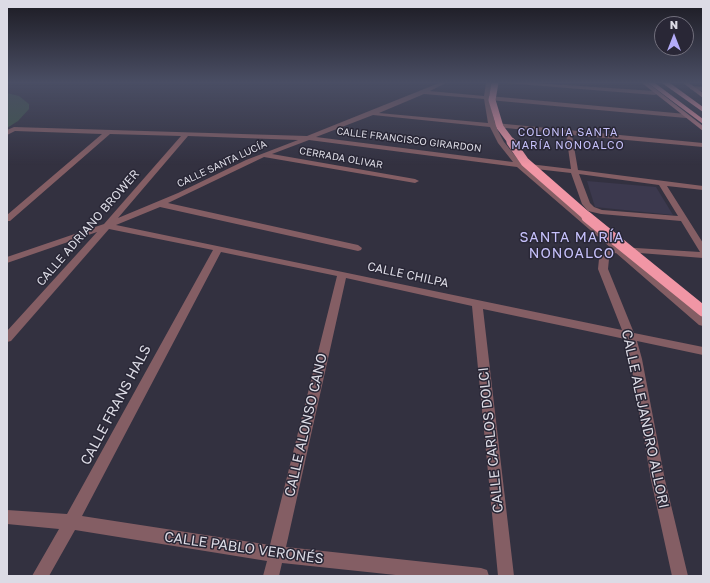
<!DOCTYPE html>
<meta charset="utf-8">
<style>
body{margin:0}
#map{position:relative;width:710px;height:583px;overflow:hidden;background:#333140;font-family:"Golos Text",sans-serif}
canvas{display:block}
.frame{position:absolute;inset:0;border:8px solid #dcdbe5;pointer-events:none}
.north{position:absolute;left:654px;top:16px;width:40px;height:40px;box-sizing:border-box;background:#292736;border:1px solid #716f7c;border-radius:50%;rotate:0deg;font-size:11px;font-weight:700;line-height:16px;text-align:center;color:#dcdbe5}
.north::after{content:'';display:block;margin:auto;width:14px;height:18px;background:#b4acf9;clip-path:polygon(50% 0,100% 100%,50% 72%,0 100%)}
</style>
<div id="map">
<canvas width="710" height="583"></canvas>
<div class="frame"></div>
<div class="north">N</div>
</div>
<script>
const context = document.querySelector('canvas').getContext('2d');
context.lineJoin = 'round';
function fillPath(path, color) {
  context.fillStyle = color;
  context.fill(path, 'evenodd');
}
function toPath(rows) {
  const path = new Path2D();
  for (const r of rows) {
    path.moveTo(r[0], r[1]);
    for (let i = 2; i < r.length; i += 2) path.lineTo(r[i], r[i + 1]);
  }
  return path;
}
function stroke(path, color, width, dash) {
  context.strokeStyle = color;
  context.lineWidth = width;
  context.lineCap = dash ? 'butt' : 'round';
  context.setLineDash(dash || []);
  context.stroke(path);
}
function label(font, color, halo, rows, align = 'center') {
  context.font = font + ' "Golos Text",sans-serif';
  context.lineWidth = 3;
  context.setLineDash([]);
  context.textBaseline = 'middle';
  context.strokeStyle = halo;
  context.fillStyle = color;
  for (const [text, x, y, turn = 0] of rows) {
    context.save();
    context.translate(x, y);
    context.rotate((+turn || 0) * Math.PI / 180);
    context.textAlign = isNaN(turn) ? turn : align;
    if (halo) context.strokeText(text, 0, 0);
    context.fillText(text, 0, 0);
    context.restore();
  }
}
fillPath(toPath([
 [587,181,656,187,673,215,595,207]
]), '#3c394e');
fillPath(toPath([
 [7,93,19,96,29,104,29,109,18,121,7,128]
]), '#3e5749');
fillPath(toPath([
 [439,83,446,83,430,91,484,96,486,83,492,83,489,96,686,114,689,116,686,118,489,100,495,123,703,143,703,147,572,135,578,170,703,186,703,190,667,186,703,243,703,258,627,252,703,316,703,326,699,325,616,253,612,254,609,259,608,269,634,333,703,347,703,355,637,341,642,359,665,480,688,576,672,576,651,480,630,359,625,339,483,309,514,576,498,576,472,306,346,278,286,547,481,568,487,570,489,576,405,576,282,563,279,576,263,576,267,561,75,530,49,576,32,576,59,529,7,524,7,510,67,514,213,250,109,229,11,341,7,342,7,331,97,232,7,263,7,257,104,224,181,136,110,134,10,221,7,221,7,215,102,134,15,131,7,135,7,130,14,127,307,136,439,83],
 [424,94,484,99,488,123,379,113,424,94],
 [373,115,490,127,498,143,513,162,316,137,373,115],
 [496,127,566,134,571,169,521,163,504,142,496,127],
 [188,136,298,140,246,160,178,193,118,218,188,136],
 [309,140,517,167,611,248,606,250,599,259,598,269,622,330,116,225,160,207,358,251,361,250,362,248,358,245,168,203,264,157,415,183,419,181,415,179,272,154,309,140],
 [527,168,571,173,582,204,588,211,601,214,681,221,700,252,620,247,527,168],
 [579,174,659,185,678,216,602,210,594,207,590,203,579,174],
 [221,252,337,276,270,545,82,516,221,252],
 [505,83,536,83,655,91,658,93,655,95,505,83],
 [692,86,703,87,703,91,690,89,690,87,692,86]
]), '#845e64');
fillPath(toPath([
 [642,83,648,83,703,126,703,131,642,83],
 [683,83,689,83,703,93,703,98,683,83]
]), '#b0757e');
fillPath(toPath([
 [648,83,655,83,703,119,703,124,648,83],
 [662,83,670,83,703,107,703,112,662,83]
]), '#f196a5');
stroke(toPath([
 [495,83,492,100,500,127,512,143]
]), '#f196a5', 7);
stroke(toPath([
 [511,142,525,162,589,218]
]), '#f196a5', 9);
stroke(toPath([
 [587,217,703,311]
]), '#f196a5', 11);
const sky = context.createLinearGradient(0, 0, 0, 165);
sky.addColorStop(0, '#1c1b23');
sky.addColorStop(0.5, '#4a4e64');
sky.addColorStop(1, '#4a4e6400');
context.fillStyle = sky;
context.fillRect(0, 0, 710, 165);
label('10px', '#dcdbe5', '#292736', [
 ["CALLE FRANCISCO GIRARDON",409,140,7],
 ["CERRADA OLIVAR",341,158,10],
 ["CALLE SANTA LUCÍA",222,164,-25]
]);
context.letterSpacing = '1px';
label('11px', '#c6c1fb', '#292736', [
 ["COLONIA SANTA",568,133],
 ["MARÍA NONOALCO",568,146]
]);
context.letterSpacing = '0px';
label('12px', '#dcdbe5', '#292736', [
 ["CALLE ADRIANO BROWER",88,228,-49],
 ["CALLE CHILPA",408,275,12]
]);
context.letterSpacing = '1px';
label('14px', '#c6c1fb', '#292736', [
 ["SANTA MARÍA",572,238],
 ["NONOALCO",572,254]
]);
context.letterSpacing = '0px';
label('14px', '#dcdbe5', '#292736', [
 ["CALLE FRANS HALS",116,405,-62],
 ["CALLE ALEJANDRO ALLORI",645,419,78],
 ["CALLE ALONSO CANO",306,425,-77],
 ["CALLE CARLOS DOLCI",491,440,-96],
 ["CALLE PABLO VERONÉS",244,548,8]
]);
</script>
